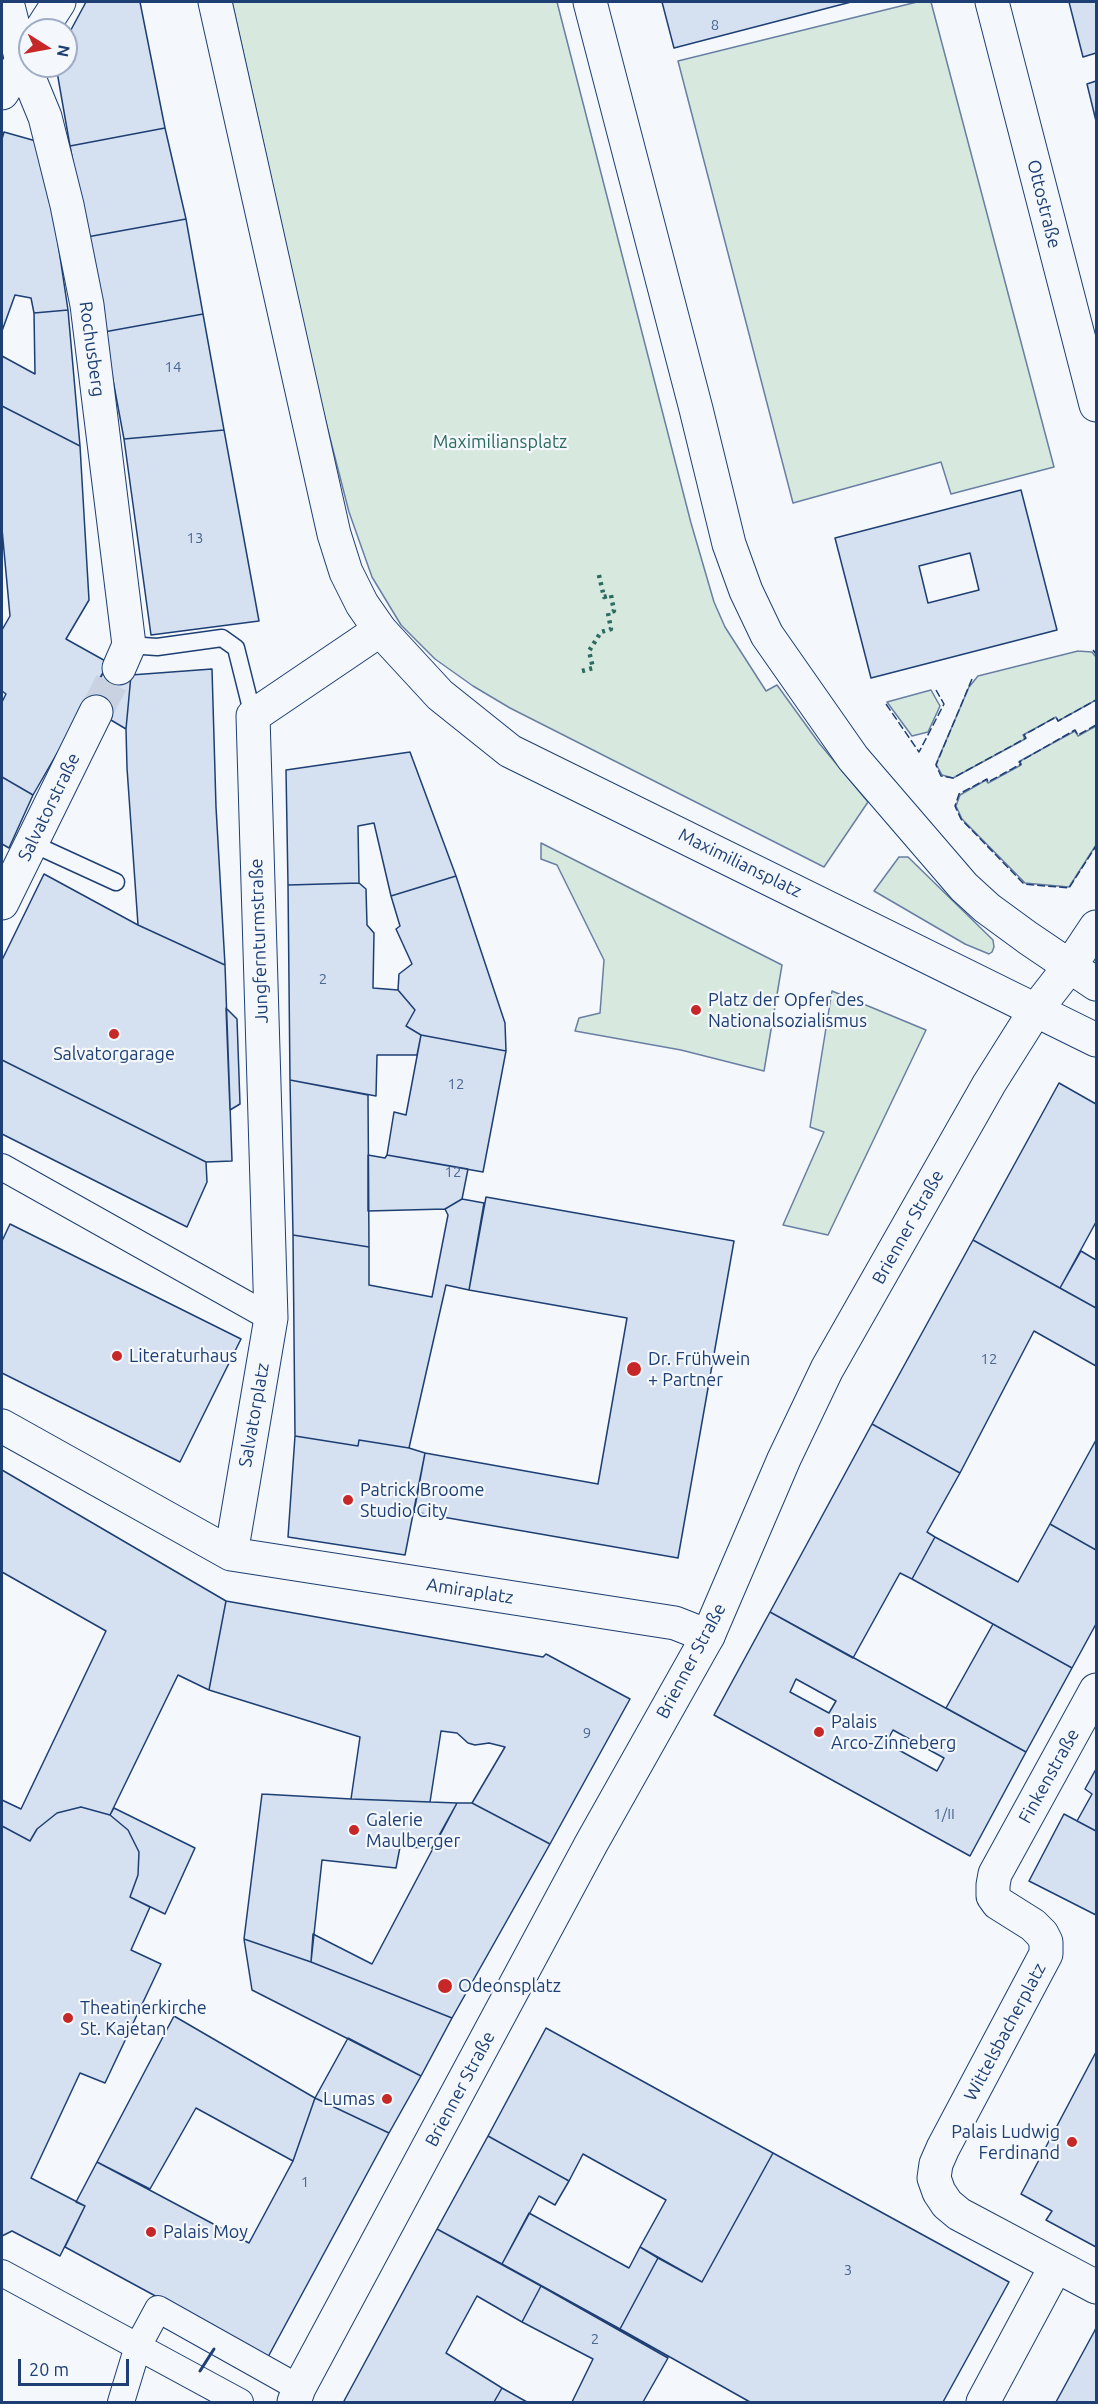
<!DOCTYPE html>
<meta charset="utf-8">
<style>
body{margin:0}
#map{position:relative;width:1098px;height:2404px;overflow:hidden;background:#f4f7fb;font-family:Ubuntu,sans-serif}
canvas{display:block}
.frame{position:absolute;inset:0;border:3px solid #1d3f73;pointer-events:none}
.north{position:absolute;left:18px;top:18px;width:60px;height:60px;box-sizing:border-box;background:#f4f7fb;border:2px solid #9eadc5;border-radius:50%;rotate:101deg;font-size:16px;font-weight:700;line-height:24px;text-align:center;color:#1d3f73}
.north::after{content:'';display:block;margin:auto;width:21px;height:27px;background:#c62828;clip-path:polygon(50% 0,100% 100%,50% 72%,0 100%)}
.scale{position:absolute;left:18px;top:2359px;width:111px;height:27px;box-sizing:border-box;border:3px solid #1d3f73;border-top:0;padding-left:8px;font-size:18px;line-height:21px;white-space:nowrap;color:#1d3f73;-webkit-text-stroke:4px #f4f7fb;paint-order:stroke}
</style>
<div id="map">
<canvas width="1098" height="2404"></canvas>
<div class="frame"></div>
<div class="north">N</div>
<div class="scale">20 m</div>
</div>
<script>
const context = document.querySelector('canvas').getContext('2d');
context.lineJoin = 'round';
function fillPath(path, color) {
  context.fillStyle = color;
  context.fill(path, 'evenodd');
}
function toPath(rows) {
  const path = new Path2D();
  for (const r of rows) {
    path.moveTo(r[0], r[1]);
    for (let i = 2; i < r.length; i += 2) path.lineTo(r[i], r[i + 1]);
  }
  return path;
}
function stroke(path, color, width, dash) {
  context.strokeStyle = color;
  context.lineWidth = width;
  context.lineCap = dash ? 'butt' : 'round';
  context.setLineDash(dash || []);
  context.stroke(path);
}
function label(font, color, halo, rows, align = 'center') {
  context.font = font + ' Ubuntu,sans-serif';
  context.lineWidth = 4.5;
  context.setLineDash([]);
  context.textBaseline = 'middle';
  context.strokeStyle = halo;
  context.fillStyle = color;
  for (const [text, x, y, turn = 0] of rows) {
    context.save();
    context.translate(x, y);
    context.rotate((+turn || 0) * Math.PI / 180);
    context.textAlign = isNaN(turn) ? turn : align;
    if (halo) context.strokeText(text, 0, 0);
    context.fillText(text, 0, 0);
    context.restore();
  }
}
const green = toPath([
 [232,2,557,2,691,523,714,602,725,627,766,691,777,685,819,743,868,802,824,867,510,708,473,686,435,659,401,625,372,577,349,512,320,399,232,2],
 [917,2,931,2,1054,467,951,494,941,462,793,503,678,61,917,2],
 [1078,651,1092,652,1096,657,1096,700,1058,721,1056,717,1023,735,1025,739,953,778,942,775,936,764,969,687,978,676,1078,651],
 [931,690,940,706,928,732,912,736,887,702,931,690],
 [1096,726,1096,845,1069,887,1025,883,962,819,956,806,960,795,986,780,988,783,1021,765,1020,761,1075,731,1078,736,1096,726],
 [541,843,782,965,764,1071,681,1050,575,1031,579,1018,600,1013,604,960,557,865,541,859,541,843],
 [899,857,908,857,993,940,994,947,992,952,989,954,965,944,874,891,899,857],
 [832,991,926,1030,828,1235,783,1225,824,1132,810,1127,832,991]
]);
fillPath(green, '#d7e8df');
stroke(green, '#687fa3', 1.5);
const building = toPath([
 [86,2,140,2,165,128,70,146,56,66,66,66,66,39,86,2],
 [662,2,851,2,674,48,662,2],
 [1069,2,1096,2,1096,53,1083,57,1069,2],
 [1096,81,1096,121,1087,84,1096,81],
 [165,128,186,219,87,237,70,146,165,128],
 [4,132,43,143,68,310,34,313,31,298,15,295,2,331,2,139,4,132],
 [186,219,203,314,104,332,87,237,186,219],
 [68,310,80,446,2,406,2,356,35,374,34,313,68,310],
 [203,314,224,430,124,439,104,332,203,314],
 [2,406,80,446,89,600,66,639,109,663,33,795,2,777,2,702,6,694,2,691,2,630,10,616,2,529,2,406],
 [224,430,259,621,151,635,124,439,224,430],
 [1021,490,1057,630,871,678,835,538,1021,490],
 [970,553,979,590,928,603,919,566,970,553],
 [109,663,131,675,126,729,84,704,109,663],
 [212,669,216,807,225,965,138,925,127,768,126,729,131,675,212,669],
 [410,752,456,876,391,896,374,823,358,826,359,883,288,885,286,770,410,752],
 [2,777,33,795,9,848,2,844,2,777],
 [44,874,138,925,225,965,232,1161,206,1162,2,1060,2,960,44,874],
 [456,876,505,1023,506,1051,421,1035,406,1026,415,1010,398,990,399,974,412,964,396,929,400,926,391,896,456,876],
 [359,883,366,889,367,925,374,933,373,988,398,990,415,1010,406,1026,421,1035,417,1055,377,1055,376,1096,290,1080,288,885,359,883],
 [226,1008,237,1019,240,1104,230,1110,226,1008],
 [421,1035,506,1051,483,1172,387,1155,394,1112,406,1115,421,1035],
 [2,1060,206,1162,207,1182,187,1227,2,1134,2,1060],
 [290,1080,368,1095,369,1247,293,1235,290,1080],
 [1059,1083,1096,1104,1096,1222,1060,1288,973,1240,1059,1083],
 [368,1155,385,1158,387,1155,468,1169,462,1199,445,1209,368,1211,368,1155],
 [486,1197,734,1241,678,1558,414,1512,425,1453,598,1484,627,1318,469,1290,486,1197],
 [462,1199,484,1203,469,1290,446,1285,409,1448,359,1440,358,1446,295,1436,293,1235,369,1247,369,1285,432,1297,448,1215,445,1209,462,1199],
 [10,1224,241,1339,180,1462,2,1373,2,1241,10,1224],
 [973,1240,1096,1308,1096,1366,1034,1331,960,1473,872,1424,973,1240],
 [1081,1251,1096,1260,1096,1308,1060,1288,1081,1251],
 [872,1424,960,1473,927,1532,935,1537,912,1579,900,1573,853,1658,770,1612,872,1424],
 [295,1436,358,1446,359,1440,409,1448,425,1453,405,1555,288,1537,295,1436],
 [1096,1440,1096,1550,1050,1524,1096,1440],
 [2,1470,226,1601,209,1690,178,1675,110,1815,81,1807,57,1813,37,1829,30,1841,2,1826,2,1800,21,1809,106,1631,2,1572,2,1470],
 [1050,1524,1096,1550,1096,1624,1072,1668,912,1579,935,1537,1018,1582,1050,1524],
 [226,1601,543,1657,546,1654,630,1699,550,1844,472,1803,505,1747,489,1743,475,1745,468,1743,457,1733,441,1731,430,1802,351,1799,360,1737,209,1690,226,1601],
 [770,1612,1026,1752,970,1856,714,1715,770,1612],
 [796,1679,836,1701,829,1713,790,1692,796,1679],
 [893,1730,944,1758,937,1771,886,1743,893,1730],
 [993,1624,1072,1668,1026,1752,946,1708,993,1624],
 [1096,1769,1096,1831,1077,1821,1092,1794,1085,1789,1096,1769],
 [262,1794,351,1799,457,1803,432,1848,400,1847,396,1868,322,1860,311,1962,244,1939,262,1794],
 [457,1803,472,1803,550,1844,452,2018,311,1962,313,1934,372,1964,457,1803],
 [81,1807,110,1815,128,1830,139,1852,138,1875,130,1897,150,1907,131,1950,161,1964,105,2083,80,2073,31,2178,85,2206,60,2256,12,2231,2,2236,2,1826,30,1841,37,1829,57,1813,81,1807],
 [114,1808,195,1848,165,1914,130,1897,138,1875,139,1852,128,1830,110,1815,114,1808],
 [1064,1814,1096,1831,1096,1915,1029,1881,1064,1814],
 [244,1939,311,1962,452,2018,421,2076,252,1990,244,1939],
 [174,2016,315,2098,293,2161,196,2108,150,2189,97,2162,174,2016],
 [546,2028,773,2153,702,2282,640,2247,666,2200,583,2154,569,2181,488,2136,546,2028],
 [348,2038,421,2076,389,2133,315,2098,348,2038],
 [1096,2052,1096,2247,1046,2220,1052,2211,1021,2194,1096,2052],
 [315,2098,389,2133,268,2357,65,2247,85,2206,76,2202,97,2162,249,2243,293,2161,315,2098],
 [488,2136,569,2181,555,2205,539,2196,502,2264,437,2229,488,2136],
 [773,2153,1009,2282,943,2402,750,2402,620,2329,658,2258,702,2282,773,2153],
 [529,2213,629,2268,640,2247,658,2258,620,2329,502,2264,529,2213],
 [437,2229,541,2286,522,2322,477,2296,446,2353,502,2388,494,2402,346,2402,344,2401,437,2229],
 [541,2286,668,2358,643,2402,572,2402,593,2359,522,2322,541,2286],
 [1096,2328,1096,2402,1056,2402,1094,2332,1096,2328],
 [502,2388,527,2402,494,2402,502,2388]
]);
fillPath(building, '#d5e0f0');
stroke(building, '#1d3f73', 1.5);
stroke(toPath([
 [96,712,119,668]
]), '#c9d2e0', 33, [33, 16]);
const service = toPath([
 [129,645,157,647,222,638,236,648,253,716],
 [31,843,116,882]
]);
const pedestrian = toPath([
 [2,1167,271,1318],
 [2,2273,240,2402],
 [121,2402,138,2346,158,2309,299,2388]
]);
const minor = toPath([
 [7,2,22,61,45,117,67,205,87,305,129,645,119,668],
 [992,2,1096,405],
 [41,30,59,2],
 [2,93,30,48],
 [2,903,96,712],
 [2,1426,231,1554,675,1623,708,1636],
 [231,1554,271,1318,253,716,380,630],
 [1096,1690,995,1874,993,1885,993,1896,998,1903,1033,1925,1042,1934,1046,1942,1046,1954,943,2148,936,2164,934,2178,939,2192,947,2204,959,2214,1096,2287],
 [983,2402,1056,2266]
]);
const tertiary = toPath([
 [294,2402,299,2388,591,1844,708,1636,784,1459,827,1369,989,1084,1035,1011]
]);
const secondary = toPath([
 [215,2,334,534,346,572,362,604,380,630,440,695,510,751,1096,1040],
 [590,2,696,409,729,544,746,591,767,635,853,758,964,887,987,908,1028,938,1096,984],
 [1035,1011,1070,966,1096,927]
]);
stroke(service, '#1d3f73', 19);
stroke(pedestrian, '#1d3f73', 28);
stroke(minor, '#1d3f73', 35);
stroke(tertiary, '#1d3f73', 35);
stroke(secondary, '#1d3f73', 35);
stroke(service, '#f4f7fb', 16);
stroke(pedestrian, '#f4f7fb', 26);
stroke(minor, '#f4f7fb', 33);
stroke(tertiary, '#f4f7fb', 33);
stroke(secondary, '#f4f7fb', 33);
stroke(toPath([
 [582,671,593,668,589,651,601,632,611,629,608,613,614,611,611,595,604,597,598,571]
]), '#2c6c60', 4.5, [3, 4.5]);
stroke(toPath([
 [1093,650,1096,654],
 [972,679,936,765,941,776,953,778,1026,738,1024,735,1056,717,1058,721,1096,700],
 [886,704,919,752,944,704,936,690],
 [1096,725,1078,735,1075,730,1019,762,1021,764,988,782,987,779,959,794,955,806,961,819,1024,884,1069,888,1096,846]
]), '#1d3f73', 1.5, [8, 3]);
stroke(toPath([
 [200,2371,214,2349]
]), '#1d3f73', 3);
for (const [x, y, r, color] of [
 [696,1010,6,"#c62828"],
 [114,1034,6,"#c62828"],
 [117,1356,6,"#c62828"],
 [634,1369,8,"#c62828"],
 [348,1500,6,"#c62828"],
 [819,1732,6,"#c62828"],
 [354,1830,6,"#c62828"],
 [445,1986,8,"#c62828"],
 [68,2018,6,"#c62828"],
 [387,2099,6,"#c62828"],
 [1072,2142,6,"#c62828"],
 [151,2232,6,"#c62828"]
]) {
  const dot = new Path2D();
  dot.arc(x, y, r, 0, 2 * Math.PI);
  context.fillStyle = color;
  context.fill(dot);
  stroke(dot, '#f4f7fb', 2);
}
label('15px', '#4b6792', null, [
 ["8",715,25],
 ["14",173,367],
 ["13",195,538],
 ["2",323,979],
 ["12",456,1084],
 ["12",453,1172],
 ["12",989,1359],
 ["9",587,1733],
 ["1/II",944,1814],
 ["1",305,2182],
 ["3",848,2270],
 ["2",595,2339]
]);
label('18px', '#1d3f73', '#f4f7fb', [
 ["Ottostraße",1044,204,76],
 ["Rochusberg",92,349,82],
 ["Salvatorstraße",49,807,-64],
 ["Maximiliansplatz",740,863,26],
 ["Jungfernturmstraße",259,941,-92],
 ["Brienner Straße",908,1227,-61],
 ["Salvatorplatz",254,1415,-80],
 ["Amiraplatz",470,1591,9],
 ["Brienner Straße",691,1661,-62],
 ["Finkenstraße",1049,1776,-61],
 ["Wittelsbacherplatz",1005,2032,-62],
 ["Brienner Straße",460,2089,-62]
]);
label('18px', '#2c6c60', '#f4f7fb', [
 ["Maximiliansplatz",500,442]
]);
label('18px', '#1d3f73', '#f4f7fb', [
 ["Platz der Opfer des",708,1000],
 ["Nationalsozialismus",708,1021],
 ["Salvatorgarage",114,1054,"center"],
 ["Literaturhaus",129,1356],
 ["Dr. Frühwein",648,1359],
 ["+ Partner",648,1380],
 ["Patrick Broome",360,1490],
 ["Studio City",360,1511],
 ["Palais",831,1722],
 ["Arco-Zinneberg",831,1743],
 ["Galerie",366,1820],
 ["Maulberger",366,1841],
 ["Odeonsplatz",458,1986],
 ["Theatinerkirche",80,2008],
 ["St. Kajetan",80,2029],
 ["Lumas",375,2099,"right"],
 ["Palais Ludwig",1060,2132,"right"],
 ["Ferdinand",1060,2153,"right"],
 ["Palais Moy",163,2232]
], 'left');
</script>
